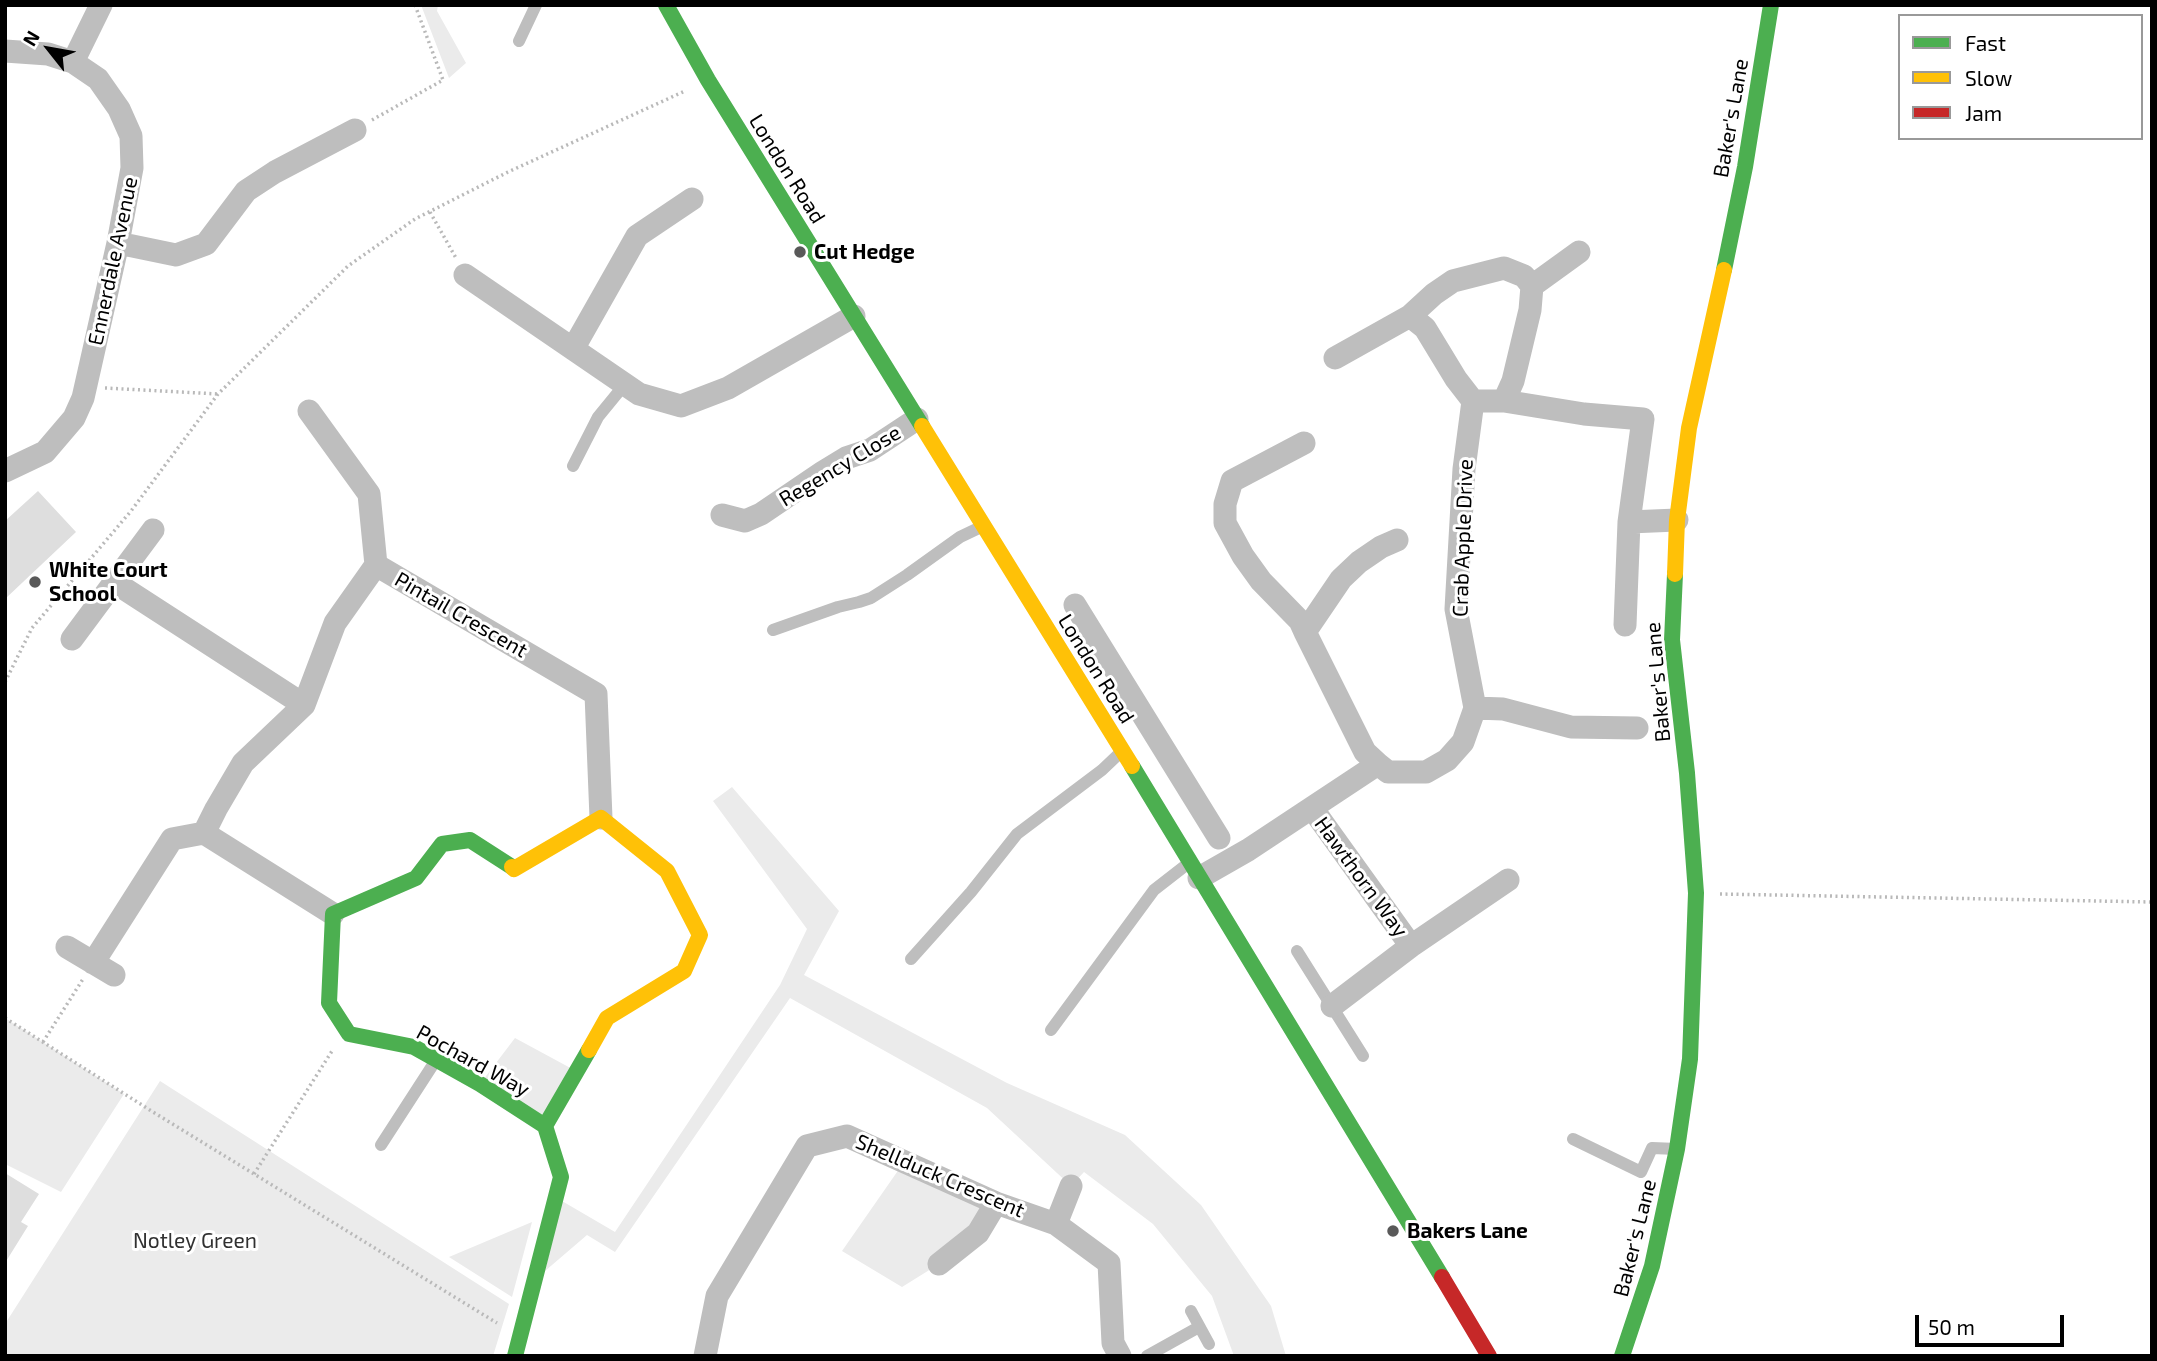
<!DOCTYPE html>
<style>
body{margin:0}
#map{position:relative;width:2157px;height:1361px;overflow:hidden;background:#fff;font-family:"Exo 2",sans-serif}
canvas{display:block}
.frame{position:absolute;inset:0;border:7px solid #000;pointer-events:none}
.legend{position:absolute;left:1898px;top:14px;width:245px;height:126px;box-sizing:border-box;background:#fff;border:2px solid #999;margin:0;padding:9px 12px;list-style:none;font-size:21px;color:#000}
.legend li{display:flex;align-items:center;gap:14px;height:35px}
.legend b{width:35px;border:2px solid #999}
.north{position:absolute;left:14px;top:14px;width:70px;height:70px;-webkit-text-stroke:5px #fff;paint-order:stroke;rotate:301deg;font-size:19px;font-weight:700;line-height:28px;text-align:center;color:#000}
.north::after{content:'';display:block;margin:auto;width:24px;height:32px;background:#000;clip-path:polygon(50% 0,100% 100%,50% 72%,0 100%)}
.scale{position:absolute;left:1915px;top:1315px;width:149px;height:32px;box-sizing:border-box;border:4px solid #000;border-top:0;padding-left:9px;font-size:21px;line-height:24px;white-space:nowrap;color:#000;-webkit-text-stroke:5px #fff;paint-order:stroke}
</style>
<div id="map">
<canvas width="2157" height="1361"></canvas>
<div class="frame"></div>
<ul class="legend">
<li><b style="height:9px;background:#4caf50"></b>Fast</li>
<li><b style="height:9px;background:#ffc107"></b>Slow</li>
<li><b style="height:9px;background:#c62828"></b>Jam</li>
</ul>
<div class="north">N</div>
<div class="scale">50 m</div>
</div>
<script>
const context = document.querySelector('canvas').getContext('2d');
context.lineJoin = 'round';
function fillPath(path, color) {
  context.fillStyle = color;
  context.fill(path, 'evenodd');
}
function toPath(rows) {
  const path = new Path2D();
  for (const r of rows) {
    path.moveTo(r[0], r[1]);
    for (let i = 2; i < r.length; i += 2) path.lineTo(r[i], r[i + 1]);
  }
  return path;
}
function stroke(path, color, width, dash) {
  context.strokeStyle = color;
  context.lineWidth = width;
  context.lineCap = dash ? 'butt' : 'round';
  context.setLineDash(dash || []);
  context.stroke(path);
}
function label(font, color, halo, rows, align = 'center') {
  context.font = font + ' "Exo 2",sans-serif';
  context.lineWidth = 6;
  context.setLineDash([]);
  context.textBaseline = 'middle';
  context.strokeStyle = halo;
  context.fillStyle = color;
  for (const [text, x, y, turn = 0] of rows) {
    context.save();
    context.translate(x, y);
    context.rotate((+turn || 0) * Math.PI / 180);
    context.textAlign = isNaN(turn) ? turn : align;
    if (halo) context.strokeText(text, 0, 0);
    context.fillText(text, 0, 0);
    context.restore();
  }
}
fillPath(toPath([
 [421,5,438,5,437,11,466,63,449,78],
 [732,787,839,911,804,975,1007,1083,1125,1135,1201,1205,1271,1306,1286,1356,1234,1356,1212,1296,1153,1224,1084,1172,1071,1186,987,1108,790,998,615,1252,587,1235,545,1271,562,1201,615,1232,780,985,807,929,713,801],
 [5,1018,124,1094,61,1192,5,1164],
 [515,1038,576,1071,545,1126,480,1084],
 [160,1081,509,1304,493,1356,5,1356,5,1324],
 [904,1162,996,1203,939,1264,902,1287,842,1251],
 [532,1222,512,1297,449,1257]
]), '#ebebeb');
fillPath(toPath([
 [38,491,76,532,5,599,5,521],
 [5,1173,39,1194,21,1222,28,1226,5,1263]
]), '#dedede');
stroke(toPath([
 [372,120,443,80,415,5],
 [430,212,456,258],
 [105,388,218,394],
 [5,682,32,628,131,511,218,394,348,266,415,219,508,172,685,91],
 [1720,894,2152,902],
 [5,1018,153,1112,497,1323],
 [43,1042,83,979],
 [254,1174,332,1051]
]), '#b9b9b9', 3.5, [2, 3.5]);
stroke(toPath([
 [519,41,536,5],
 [573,466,598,417,625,384],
 [773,630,838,607,859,602,871,598,907,575,960,537,983,526],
 [1297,951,1363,1056],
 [911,959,971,892,1017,834,1102,770,1122,751],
 [1051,1030,1154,890,1190,862],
 [1573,1139,1641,1172,1652,1148,1677,1149],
 [381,1145,436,1060],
 [1191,1311,1209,1344],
 [1147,1356,1199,1327]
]), '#bebebe', 12);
stroke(toPath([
 [5,51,48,54,73,62,98,79,119,109,131,136,132,168,118,243,83,398,74,418,45,452,5,471],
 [73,62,101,5],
 [118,243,176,255,206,244,246,191,275,172,355,130],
 [465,275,639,394,681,406,728,388,854,316],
 [1532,286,1579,252],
 [1410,316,1434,294,1453,281,1504,268,1524,276,1532,286,1530,310,1513,381,1504,401],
 [573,349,637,236,692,199],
 [1335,358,1410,316,1425,328,1456,379,1473,401],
 [309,411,369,494,376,565],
 [1304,443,1232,481,1225,504,1225,523,1243,556,1261,581,1300,621,1305,632],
 [722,515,745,521,761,514,823,472,846,458,870,450,917,419],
 [1629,522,1677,520],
 [114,582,304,705],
 [1075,605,1219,838],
 [72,639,153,530],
 [1475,708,1503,709,1571,727,1637,728],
 [1378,764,1365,752,1305,632,1341,579,1359,562,1381,547,1397,540],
 [1312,808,1411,946],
 [1199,878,1248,850,1378,764,1388,772,1426,772,1447,760,1463,742,1475,708,1456,609,1464,469,1473,401,1504,401,1584,414,1643,419,1629,522,1625,625],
 [333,914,204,833,216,809,243,763,304,705,335,623,376,565,596,694,601,818],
 [67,947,114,975],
 [93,963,172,839,204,833],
 [1332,1006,1411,946,1508,880],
 [1071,1186,1056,1224,1109,1263,1113,1343,1120,1356],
 [939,1264,978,1233,996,1203],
 [705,1356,717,1296,807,1146,847,1136,996,1203,1056,1224]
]), '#bebebe', 23);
stroke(toPath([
 [666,5,708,80,922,426],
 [1724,270,1745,167,1771,5],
 [1132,766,1442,1277],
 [512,867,470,840,442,844,416,878,333,914,329,1003,349,1034,414,1047,480,1084,545,1126,561,1177,515,1356],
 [545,1126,589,1050],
 [1622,1356,1652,1266,1677,1149,1690,1059,1696,893,1687,773,1672,640,1675,574]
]), '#4caf50', 16);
stroke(toPath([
 [922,426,1132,766],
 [1675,574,1677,520,1689,428,1724,270],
 [512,867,514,869,601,818,667,871,700,935,684,971,607,1018,589,1050]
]), '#ffc107', 16);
stroke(toPath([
 [1442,1277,1489,1356]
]), '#c62828', 16);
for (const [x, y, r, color] of [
 [800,252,7,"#595959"],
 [35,582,7,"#595959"],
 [1393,1231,7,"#595959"]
]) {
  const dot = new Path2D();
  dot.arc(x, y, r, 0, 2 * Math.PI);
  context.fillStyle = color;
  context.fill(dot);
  stroke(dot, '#fff', 2.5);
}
label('21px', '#000', '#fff', [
 ["Baker's Lane",1731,118,-80],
 ["London Road",787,169,58],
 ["Ennerdale Avenue",113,261,-78],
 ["Regency Close",840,466,-31],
 ["Crab Apple Drive",1463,538,-88],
 ["Pintail Crescent",461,615,30],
 ["London Road",1096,669,58],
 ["Baker's Lane",1658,682,-95],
 ["Hawthorn Way",1361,877,54],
 ["Pochard Way",473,1061,29],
 ["Shellduck Crescent",940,1176,23],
 ["Baker's Lane",1635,1238,-76]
]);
label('bold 21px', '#000', '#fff', [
 ["Cut Hedge",814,252],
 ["White Court",49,570],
 ["School",49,594],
 ["Bakers Lane",1407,1231]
], 'left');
label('21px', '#313131', '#fff', [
 ["Notley Green",195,1241]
]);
</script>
